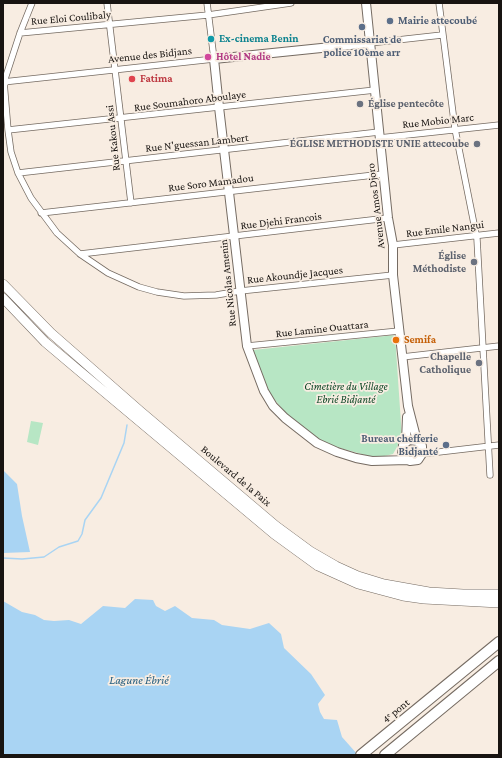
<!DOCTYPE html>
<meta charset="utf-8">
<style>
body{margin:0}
#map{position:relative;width:502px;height:758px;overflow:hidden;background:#f8ede2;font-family:"Crimson Pro",serif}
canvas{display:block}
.frame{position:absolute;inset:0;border:4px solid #181411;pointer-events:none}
</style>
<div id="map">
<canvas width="502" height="758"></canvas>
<div class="frame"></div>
</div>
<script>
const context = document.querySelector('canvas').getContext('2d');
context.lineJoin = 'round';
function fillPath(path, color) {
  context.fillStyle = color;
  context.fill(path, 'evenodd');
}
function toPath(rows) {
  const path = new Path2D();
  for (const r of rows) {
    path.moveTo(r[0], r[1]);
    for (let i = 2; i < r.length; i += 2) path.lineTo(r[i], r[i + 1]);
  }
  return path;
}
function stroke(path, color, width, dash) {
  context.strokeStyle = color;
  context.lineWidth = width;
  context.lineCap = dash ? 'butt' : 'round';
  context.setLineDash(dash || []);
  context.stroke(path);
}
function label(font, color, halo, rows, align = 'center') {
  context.font = font + ' "Crimson Pro",serif';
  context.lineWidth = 3.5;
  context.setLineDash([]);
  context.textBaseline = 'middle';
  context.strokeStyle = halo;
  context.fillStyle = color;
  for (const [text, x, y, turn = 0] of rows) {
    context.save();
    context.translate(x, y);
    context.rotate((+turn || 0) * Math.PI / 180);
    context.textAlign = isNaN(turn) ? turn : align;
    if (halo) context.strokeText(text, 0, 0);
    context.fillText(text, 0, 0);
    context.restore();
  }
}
fillPath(toPath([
 [395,335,402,438,393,454,376,458,329,445,298,428,270,394,253,350],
 [31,421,43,423,38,445,27,442]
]), '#b7e6c4');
fillPath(toPath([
 [3,470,17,484,22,516,30,552,3,553],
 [135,599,153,600,156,606,165,611,175,606,192,618,214,620,222,625,250,629,269,623,281,634,284,648,311,674,325,695,318,704,320,712,324,719,337,720,342,737,358,755,3,755,3,601,22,612,35,615,44,620,54,621,69,620,81,624,103,606,125,608]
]), '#a9d4f3');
stroke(toPath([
 [3,558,22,559,44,557,59,547,78,541,82,534,85,520,101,498,124,443,127,425]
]), '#a9d4f3', 1.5);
const street = toPath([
 [32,3,20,33,4,82,8,130,11,152,18,173,31,198,57,233,80,254,108,273,139,287,157,292,184,296,216,295,240,291,393,275],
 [107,3,131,203],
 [439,3,455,129,477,239,490,475],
 [20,33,208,15,291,3],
 [370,43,442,35],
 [3,82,214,59,207,3],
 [8,130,375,90],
 [379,138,499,125],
 [18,173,379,132],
 [41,213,383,174],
 [393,245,499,233],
 [80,254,388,218],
 [247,346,399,331],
 [402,357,499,346],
 [422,454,499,445]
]);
const secondary = toPath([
 [366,3,388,218,393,245,393,275,408,406,417,441],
 [370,43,214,59,219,107,247,346,264,391,273,406,285,418,317,443,337,452,356,458,372,461,407,460,410,461,418,460,422,454,422,446,417,441,409,440,403,445,402,453,404,457,407,460],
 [406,442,407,417]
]);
const primary = toPath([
 [3,82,4,82],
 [3,284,51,333,140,411,276,526,310,551,336,566,358,576,384,584,429,592,463,594,499,594],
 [3,298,45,342,77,369,274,534,318,566,358,584,403,596,424,599,499,603]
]);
const highway = toPath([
 [361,755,499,642],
 [385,755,499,661]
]);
stroke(street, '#756b62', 7);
stroke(secondary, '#756b62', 10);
stroke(primary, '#756b62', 10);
stroke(highway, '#756b62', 12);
stroke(street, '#fff', 5.5);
stroke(secondary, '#fff', 8);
stroke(primary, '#fff', 9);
stroke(highway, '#fff', 10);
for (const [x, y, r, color] of [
 [390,21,4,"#5c6f8a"],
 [362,27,4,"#5c6f8a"],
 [211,39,4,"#0f9aa8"],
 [208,57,4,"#d1479c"],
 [132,79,4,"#e0444e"],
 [360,104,4,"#6b7280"],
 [477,144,4,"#6b7280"],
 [474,262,4,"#6b7280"],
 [396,340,4,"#e8710a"],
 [479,363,4,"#6b7280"],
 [446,445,4,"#5c6f8a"]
]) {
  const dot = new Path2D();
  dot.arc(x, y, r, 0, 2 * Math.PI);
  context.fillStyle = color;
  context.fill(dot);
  stroke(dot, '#f8ede2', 1.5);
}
label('11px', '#181411', '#f8ede2', [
 ["Rue Eloi Coulibaly",71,18,-5],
 ["Avenue des Bidjans",150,55,-6],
 ["Rue Soumahoro Aboulaye",190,101,-7],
 ["Rue Mobio Marc",438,121,-6],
 ["Rue Kakou Assi",113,138,-96],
 ["Rue N'guessan Lambert",197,143,-6],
 ["Rue Soro Mamadou",211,183,-7],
 ["Avenue Amos Djoro",376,206,-97],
 ["Rue Djehi Francois",281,221,-7],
 ["Rue Emile Nangui",445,229,-7],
 ["Rue Akoundje Jacques",295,275,-6],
 ["Rue Nicolas Amenin",228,283,-96],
 ["Rue Lamine Ouattara",322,329,-6],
 ["Boulevard de la Paix",236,476,40],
 ["4ᵉ pont",396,711,-39]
]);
label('bold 11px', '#4e5e75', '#f8ede2', [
 ["Mairie attecoubé",398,21],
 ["Commissariat de",362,40,"center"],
 ["police 10ème arr",362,53,"center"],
 ["Bureau chefferie",438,439,"right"],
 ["Bidjanté",438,452,"right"]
], 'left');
label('bold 11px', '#0d838f', '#f8ede2', [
 ["Ex-cinema Benin",219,39]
], 'left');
label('bold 11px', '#b23c85', '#f8ede2', [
 ["Hôtel Nadie",216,57]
], 'left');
label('bold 11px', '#be3a42', '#f8ede2', [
 ["Fatima",140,79]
], 'left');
label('bold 11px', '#5b616d', '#f8ede2', [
 ["Église pentecôte",368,104,"left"],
 ["ÉGLISE METHODISTE UNIE attecoube",469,144],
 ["Église",466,256],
 ["Méthodiste",466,269],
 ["Chapelle",471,357],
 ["Catholique",471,370]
], 'right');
label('bold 11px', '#c56008', '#f8ede2', [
 ["Semifa",404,340]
], 'left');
label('italic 11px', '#0c4625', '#f8ede2', [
 ["Cimetière du Village",346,387],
 ["Ebrié Bidjanté",346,400]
]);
label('italic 12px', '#245d7f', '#f8ede2', [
 ["Lagune Ébrié",139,680]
]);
</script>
